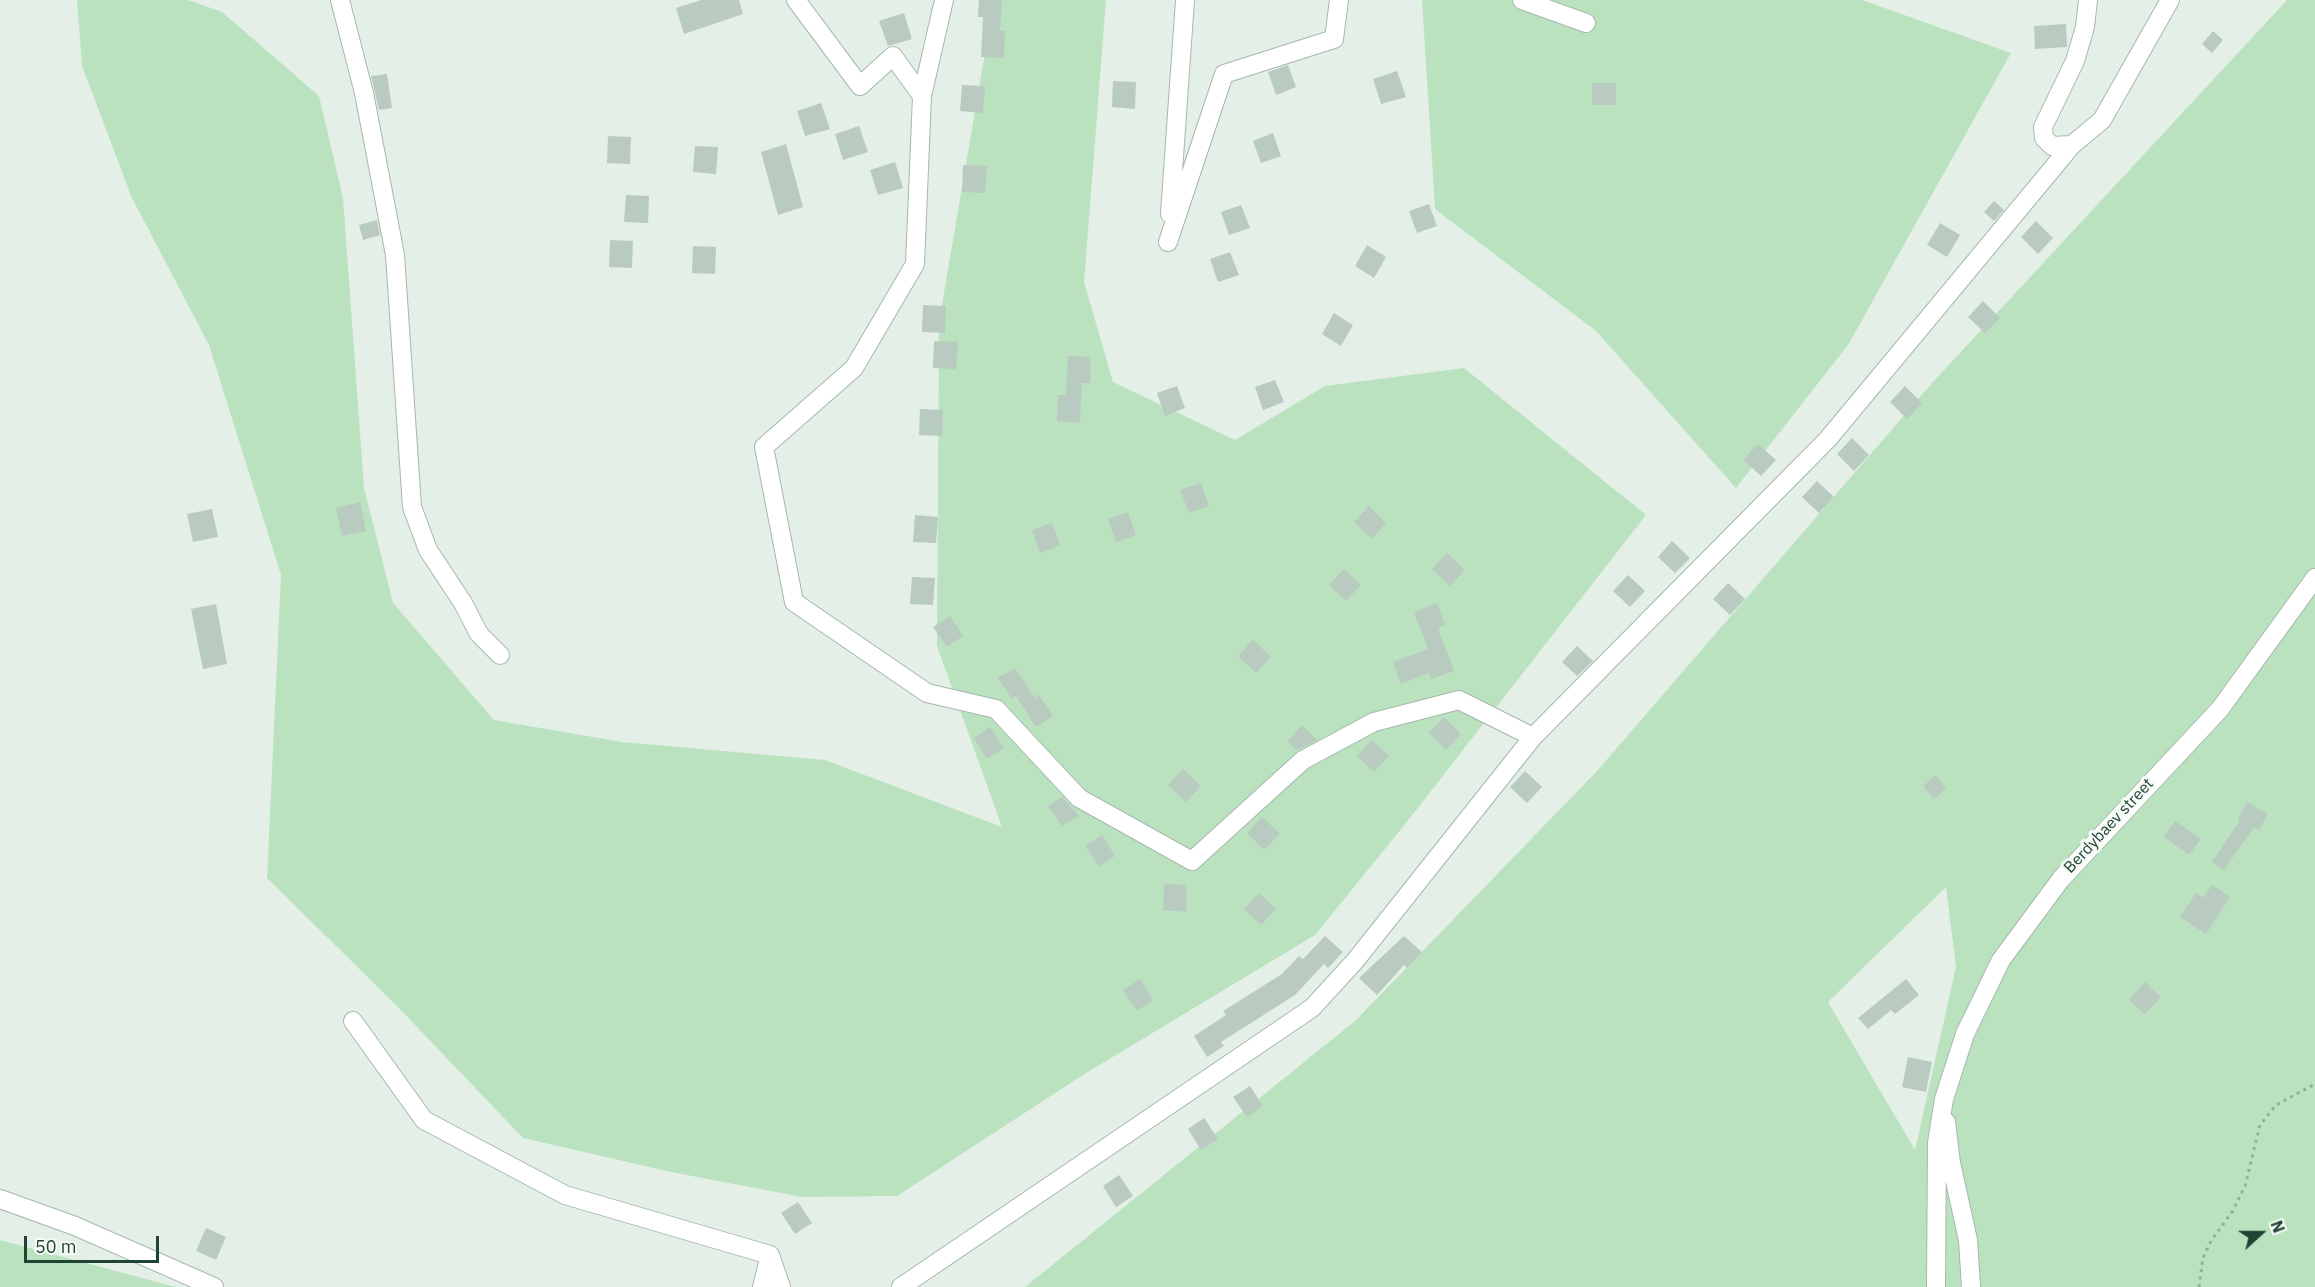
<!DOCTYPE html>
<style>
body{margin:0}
#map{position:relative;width:2315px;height:1287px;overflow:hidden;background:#e4efe8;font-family:"IBM Plex Sans",sans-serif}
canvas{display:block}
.north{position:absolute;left:2231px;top:1203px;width:60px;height:60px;-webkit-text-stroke:4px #f6fbf7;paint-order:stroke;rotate:69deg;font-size:16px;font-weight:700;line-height:24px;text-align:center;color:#214334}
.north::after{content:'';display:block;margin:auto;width:21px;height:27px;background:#214334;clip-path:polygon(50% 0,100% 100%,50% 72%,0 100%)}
.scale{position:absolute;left:24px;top:1236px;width:135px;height:27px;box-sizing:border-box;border:3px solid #214334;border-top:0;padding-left:8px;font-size:18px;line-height:21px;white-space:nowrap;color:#214334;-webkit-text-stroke:4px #f6fbf7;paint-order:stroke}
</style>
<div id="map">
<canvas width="2315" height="1287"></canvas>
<div class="north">N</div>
<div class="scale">50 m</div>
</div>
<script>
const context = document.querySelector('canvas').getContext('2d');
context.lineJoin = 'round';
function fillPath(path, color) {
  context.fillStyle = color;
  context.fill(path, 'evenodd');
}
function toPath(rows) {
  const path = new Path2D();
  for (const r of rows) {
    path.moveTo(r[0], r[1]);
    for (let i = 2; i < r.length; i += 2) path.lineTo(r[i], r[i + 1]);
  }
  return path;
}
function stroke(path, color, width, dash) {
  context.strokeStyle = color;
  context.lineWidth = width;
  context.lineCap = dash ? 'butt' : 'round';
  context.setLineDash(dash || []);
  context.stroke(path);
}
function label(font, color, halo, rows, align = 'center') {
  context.font = font + ' "IBM Plex Sans",sans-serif';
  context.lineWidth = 6;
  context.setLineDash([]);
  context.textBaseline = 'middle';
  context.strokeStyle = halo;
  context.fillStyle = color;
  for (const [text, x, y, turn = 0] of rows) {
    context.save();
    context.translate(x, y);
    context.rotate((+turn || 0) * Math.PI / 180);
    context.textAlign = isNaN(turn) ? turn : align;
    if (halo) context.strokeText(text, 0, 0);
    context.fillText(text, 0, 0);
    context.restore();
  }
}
fillPath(toPath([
 [77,0,188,0,222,12,319,96,343,198,364,488,393,603,494,720,622,742,825,760,1002,827,937,646,939,322,994,0,1106,0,1084,282,1113,382,1235,440,1325,386,1464,368,1646,515,1410,818,1315,935,1086,1073,897,1196,802,1197,671,1172,523,1138,396,1005,267,878,281,575,209,345,132,198,82,66],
 [1422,0,1862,0,2011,53,1848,345,1736,488,1596,331,1435,209],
 [2287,0,2315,0,2315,1287,1025,1287,1355,1021,1597,771,1932,383],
 [1946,887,1956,967,1915,1150,1828,1002],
 [0,1240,176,1287,0,1287]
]), '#bbe2bf');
fillPath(toPath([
 [701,0,739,0,743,14,684,34,676,8],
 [979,0,1002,0,1000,31,1005,31,1004,58,981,57,983,17,978,17],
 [904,13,912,39,888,46,879,21],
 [2066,24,2067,47,2035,49,2034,26],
 [2213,31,2223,40,2212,53,2202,44],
 [1288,65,1296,87,1276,95,1268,72],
 [1397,71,1406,97,1381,104,1373,79],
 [387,74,392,108,379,110,371,76],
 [1113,81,1136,82,1135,109,1112,107],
 [1592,83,1616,83,1616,105,1592,105],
 [962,85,985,86,983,113,960,111],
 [821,103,830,129,805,136,797,111],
 [859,126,868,152,843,160,835,134],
 [1273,133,1281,156,1261,163,1253,141],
 [608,136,631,137,630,164,607,163],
 [786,144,803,207,778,215,761,152],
 [695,146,718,147,716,174,693,172],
 [895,162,903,188,878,195,870,170],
 [963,165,987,166,985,193,962,192],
 [626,195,649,196,648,223,624,222],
 [1994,201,2004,210,1994,221,1984,212],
 [1429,204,1437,226,1417,233,1409,211],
 [1241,205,1250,228,1229,235,1221,212],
 [377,220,380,235,363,240,359,225],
 [2036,221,2053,238,2038,254,2021,237],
 [1940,223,1960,235,1947,257,1927,245],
 [610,240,633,241,632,268,609,267],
 [1367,245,1386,257,1374,278,1355,266],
 [693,246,716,247,715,274,692,273],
 [1230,252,1239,275,1218,282,1210,259],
 [1983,301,2000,318,1985,333,1968,317],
 [923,305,946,306,945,333,922,332],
 [1334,313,1353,325,1341,346,1322,334],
 [934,341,958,342,956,369,933,368],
 [1068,356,1091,357,1090,383,1082,383,1080,423,1057,421,1058,395,1066,395],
 [1275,380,1284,402,1263,410,1255,387],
 [1177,386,1185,408,1165,416,1157,393],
 [1905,386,1922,403,1907,419,1890,402],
 [920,409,943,410,942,436,919,435],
 [1852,438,1869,455,1854,471,1837,454],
 [1758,444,1776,460,1761,476,1743,460],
 [1817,481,1834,497,1819,513,1802,497],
 [1201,483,1209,506,1189,513,1180,490],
 [360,502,366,531,342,536,336,508],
 [1369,506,1386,523,1372,539,1354,522],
 [212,509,218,537,193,542,187,514],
 [1128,512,1136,535,1116,542,1108,519],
 [915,515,938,517,936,543,913,542],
 [1052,523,1060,546,1040,553,1032,530],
 [1672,541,1690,558,1675,573,1658,557],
 [1447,553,1465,570,1450,586,1432,569],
 [1344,569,1361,585,1346,601,1329,585],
 [1628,575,1645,591,1630,607,1613,591],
 [912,577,935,578,933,605,910,604],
 [1728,583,1745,599,1730,615,1713,599],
 [1437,603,1445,625,1438,628,1454,671,1431,679,1429,673,1401,684,1393,662,1428,649,1414,612],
 [216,604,227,664,203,669,191,609],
 [950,616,963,636,947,647,933,627],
 [1253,640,1271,657,1256,673,1238,656],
 [1577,646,1593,661,1577,676,1562,662],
 [1015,668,1035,698,1039,695,1053,716,1036,727,1016,696,1012,699,998,678],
 [1444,717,1461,734,1446,750,1429,733],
 [1302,725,1317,740,1297,750,1287,741],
 [990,727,1004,748,987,759,974,738],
 [1372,740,1389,756,1374,772,1357,756],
 [1183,769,1201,786,1186,802,1168,785],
 [1525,771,1542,787,1527,803,1510,787],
 [1936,775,1946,788,1934,799,1923,786],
 [1062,797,1079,816,1062,826,1048,806],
 [2247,802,2268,814,2259,830,2254,827,2224,870,2212,862,2240,820,2238,819],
 [1262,817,1280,834,1264,850,1247,833],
 [2175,821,2201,839,2189,855,2164,837],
 [1102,835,1115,856,1099,866,1085,846],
 [1164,884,1187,885,1186,912,1163,910],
 [2212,885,2230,897,2206,934,2180,917,2196,893,2203,898],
 [1259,893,1276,909,1261,925,1244,909],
 [1325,936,1343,952,1328,968,1324,964,1295,995,1221,1042,1224,1046,1207,1057,1194,1036,1226,1015,1223,1011,1282,974,1299,956,1303,959],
 [1404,936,1422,952,1407,968,1404,965,1377,995,1359,978],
 [1140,979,1153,1000,1137,1011,1123,990],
 [1906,979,1919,995,1895,1014,1891,1010,1868,1029,1858,1018],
 [2145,982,2161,997,2145,1014,2129,1000],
 [1908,1057,1932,1062,1926,1092,1902,1087],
 [1250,1086,1263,1106,1247,1117,1233,1097],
 [1204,1118,1218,1139,1201,1150,1188,1129],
 [1119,1175,1133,1196,1116,1207,1103,1186],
 [798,1202,812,1223,795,1234,781,1213],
 [206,1228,226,1237,216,1260,196,1251]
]), '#b9cac1');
const minor = toPath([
 [340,0,364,93,395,255,412,507,428,550,463,603,479,634,500,655],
 [796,0,860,86,893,56,922,96,944,0],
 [1522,0,1586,23],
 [2088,0,2085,27,2075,61,2043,127,2044,138,2052,146,2072,145,2102,120,2170,0],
 [922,96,915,264,854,368,764,447,794,602,927,693,996,709,1079,798,1192,861,1303,760,1374,722,1459,700,1533,737],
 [1170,214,1185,0],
 [1168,242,1224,74,1334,39,1339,0],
 [353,1021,424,1120,565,1195,770,1255,762,1287],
 [1946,1122,1951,1163,1968,1240,1971,1287],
 [0,1199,75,1226,214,1287],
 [770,1255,781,1287],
 [901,1287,1312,1008,1355,961,1533,737,1828,439,2072,145],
 [1936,1287,1937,1143,1944,1099,1965,1034,2001,960,2061,879,2220,709,2315,578]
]);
stroke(minor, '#a6b8ae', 20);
stroke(toPath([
 [2199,1287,2203,1258,2211,1241,2232,1212,2245,1186,2260,1125,2276,1105,2315,1084]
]), '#82b69d', 3, [3, 4.5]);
stroke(minor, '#fff', 18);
label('16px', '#214334', '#f6fbf7', [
 ["Berdybaev street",2109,826,-47]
]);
</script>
